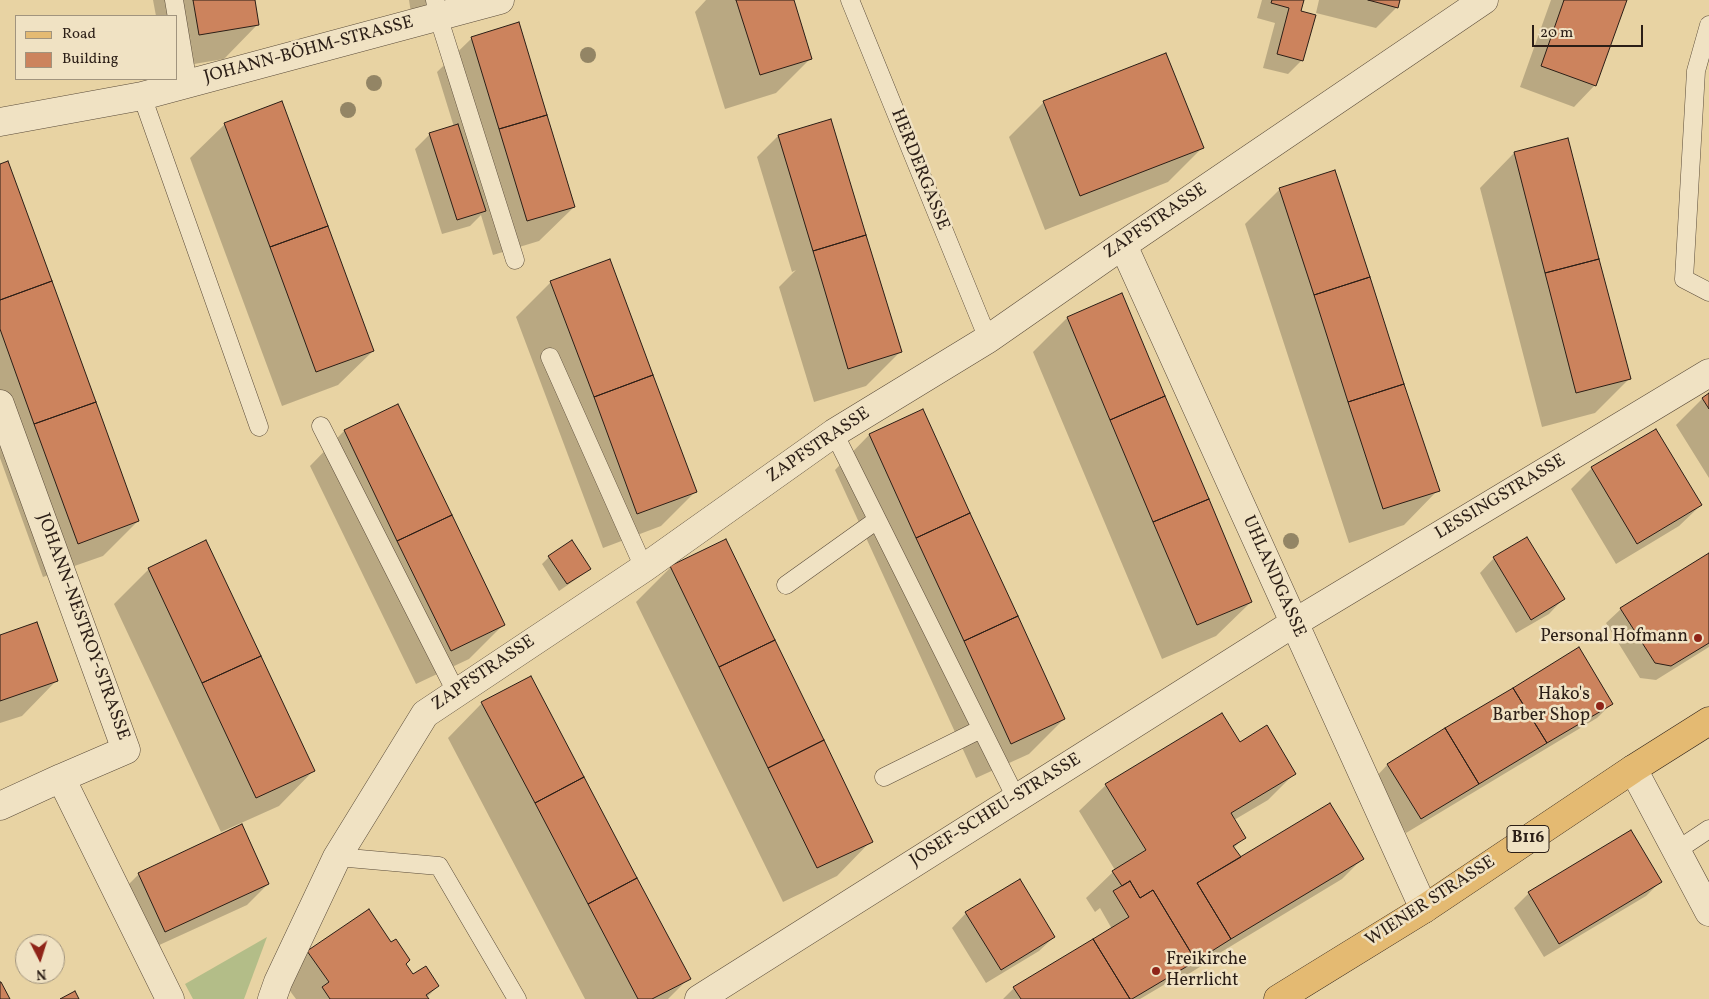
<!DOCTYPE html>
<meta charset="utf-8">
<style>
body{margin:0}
#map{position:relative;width:1709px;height:999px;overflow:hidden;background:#e8d3a3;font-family:Vollkorn,serif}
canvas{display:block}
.legend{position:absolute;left:15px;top:15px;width:162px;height:65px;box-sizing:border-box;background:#f0e2c3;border:1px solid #a1947e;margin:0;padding:6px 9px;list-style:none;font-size:15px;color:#2b1e16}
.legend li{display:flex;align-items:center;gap:10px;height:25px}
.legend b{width:25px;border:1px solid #a1947e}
.north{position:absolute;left:15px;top:934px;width:50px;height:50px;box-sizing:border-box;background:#f0e2c3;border:1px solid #a1947e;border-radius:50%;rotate:175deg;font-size:14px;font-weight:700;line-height:20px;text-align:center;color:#2b1e16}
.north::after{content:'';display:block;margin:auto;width:18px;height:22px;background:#8f2418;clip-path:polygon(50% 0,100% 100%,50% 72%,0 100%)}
.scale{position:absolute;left:1532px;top:25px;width:111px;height:22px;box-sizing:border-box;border:2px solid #2b1e16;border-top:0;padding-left:6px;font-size:15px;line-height:18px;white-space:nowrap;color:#2b1e16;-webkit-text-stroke:4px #f0e2c3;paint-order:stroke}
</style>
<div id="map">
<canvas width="1709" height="999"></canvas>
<ul class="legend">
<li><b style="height:6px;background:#e4ba72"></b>Road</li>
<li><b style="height:14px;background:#cc835d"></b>Building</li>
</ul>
<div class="north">N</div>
<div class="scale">20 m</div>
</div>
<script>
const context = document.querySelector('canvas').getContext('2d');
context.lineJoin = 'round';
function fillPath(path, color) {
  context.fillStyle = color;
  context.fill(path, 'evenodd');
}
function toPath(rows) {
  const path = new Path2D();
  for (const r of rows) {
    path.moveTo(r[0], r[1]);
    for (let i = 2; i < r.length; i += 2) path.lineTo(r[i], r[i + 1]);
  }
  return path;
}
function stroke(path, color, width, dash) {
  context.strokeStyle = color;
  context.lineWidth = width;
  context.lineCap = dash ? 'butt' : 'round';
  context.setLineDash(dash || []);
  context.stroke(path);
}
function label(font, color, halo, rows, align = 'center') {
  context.font = font + ' Vollkorn,serif';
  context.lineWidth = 5;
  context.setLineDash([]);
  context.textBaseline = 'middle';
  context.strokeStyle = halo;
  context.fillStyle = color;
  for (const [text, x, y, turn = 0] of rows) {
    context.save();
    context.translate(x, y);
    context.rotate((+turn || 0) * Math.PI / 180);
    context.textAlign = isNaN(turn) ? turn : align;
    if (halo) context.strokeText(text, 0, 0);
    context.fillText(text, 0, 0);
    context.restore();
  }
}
fillPath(toPath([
 [267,937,244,999,193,999,185,984]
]), '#b3bd88');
fillPath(toPath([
 [153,0,254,0,258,24,224,59,176,67,176,16,156,16],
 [409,0,477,0,412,20],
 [706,0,792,0,811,58,776,93,725,109,695,12],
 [1262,0,1302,0,1299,12,1302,60,1288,74,1263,68,1275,23,1257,18],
 [1319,0,1399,0,1397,7,1376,28,1316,13],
 [1551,0,1625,0,1595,85,1574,107,1520,87],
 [472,38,574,207,539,241,493,255,481,215,470,226,442,234,415,149,430,134,454,127,437,72],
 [1166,54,1202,148,1168,182,1045,230,1009,137,1043,103],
 [225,124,373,351,338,385,282,406,190,158],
 [778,136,900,352,866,386,814,402,779,287,796,270,792,272,757,157],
 [1514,153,1629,379,1595,413,1542,427,1480,188],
 [0,166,138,521,103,556,43,577,0,458],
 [1280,189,1438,490,1404,525,1349,543,1245,224],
 [551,282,695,492,661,526,603,548,516,317],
 [1067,318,1251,602,1216,636,1162,659,1033,352],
 [1709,395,1709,478,1676,425,1702,399],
 [398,405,504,624,469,659,416,684,310,466,344,431],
 [923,411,1064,719,1029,754,976,778,835,470,869,435],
 [1592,468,1701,505,1679,526,1616,564,1571,489],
 [1709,555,1709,647,1656,680,1640,678,1606,623,1621,609],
 [549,557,590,568,582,575,559,591,542,564],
 [1494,558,1563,599,1549,614,1516,633,1480,573],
 [671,567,871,841,837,876,783,902,636,602],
 [149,569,313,771,279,806,221,832,114,604],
 [0,636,56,681,22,716,0,723],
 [482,703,689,978,668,999,585,999,448,738],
 [1611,704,1597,718,1406,833,1374,779,1388,764],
 [1239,744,1294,774,1268,800,1234,820,1244,837,1234,848,1239,857,1363,858,1342,879,1208,960,1203,965,1169,986,1167,983,1140,999,1003,999,1014,988,1112,929,1100,908,1095,912,1086,898,1115,870,1079,811,1106,785],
 [139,874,268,884,247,905,144,952,118,895],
 [1660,882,1646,896,1544,957,1514,908,1529,893],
 [966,913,1054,937,1039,951,986,983,952,928],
 [308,952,404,964,412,976,438,986,427,997,428,999,296,999,281,979]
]), '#0003');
const building = toPath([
 [193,0,255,0,259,25,199,35,193,0],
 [736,0,794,0,812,59,760,75,736,0],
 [1272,0,1304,0,1301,11,1316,15,1303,61,1277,54,1289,8,1271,3,1272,0],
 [1368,0,1400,0,1398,8,1368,0],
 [1564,0,1627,0,1596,86,1541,66,1564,0],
 [519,22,547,115,499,129,471,37,519,22],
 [1166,53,1204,148,1080,196,1043,101,1166,53],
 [282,101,328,226,270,247,224,123,282,101],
 [547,115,575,207,527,221,499,129,547,115],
 [831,119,866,235,813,251,778,135,831,119],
 [458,124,486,211,457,220,429,133,458,124],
 [1568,138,1599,259,1545,273,1514,152,1568,138],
 [8,161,52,281,0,300,0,164,8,161],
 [1335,170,1370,277,1314,295,1279,188,1335,170],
 [328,226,374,351,316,372,270,247,328,226],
 [866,235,902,352,848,369,813,251,866,235],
 [610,259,653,375,594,397,550,281,610,259],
 [1599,259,1631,379,1576,393,1545,273,1599,259],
 [1370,277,1404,384,1348,402,1314,295,1370,277],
 [52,281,96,402,34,424,0,329,0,300,52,281],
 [1122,293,1165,396,1110,420,1067,317,1122,293],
 [653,375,697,492,637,514,594,397,653,375],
 [1404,384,1440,491,1383,509,1348,402,1404,384],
 [1709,393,1709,409,1702,398,1709,393],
 [1165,396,1209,499,1153,522,1110,420,1165,396],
 [96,402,139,521,78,544,34,424,96,402],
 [398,404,452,515,397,541,344,430,398,404],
 [923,409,970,513,916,538,869,434,923,409],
 [1656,429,1702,505,1637,544,1591,467,1656,429],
 [1209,499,1252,602,1197,625,1153,522,1209,499],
 [970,513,1018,616,964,641,916,538,970,513],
 [452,515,505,625,451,651,397,541,452,515],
 [1527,537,1565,599,1531,620,1493,557,1527,537],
 [726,539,775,640,719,667,670,566,726,539],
 [206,540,261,656,202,683,148,568,206,540],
 [572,540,591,569,567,584,548,556,572,540],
 [1709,553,1709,643,1671,666,1655,663,1620,608,1709,553],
 [1018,616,1065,719,1011,744,964,641,1018,616],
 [37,622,58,681,0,701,0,635,37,622],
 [775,640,824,740,768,768,719,667,775,640],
 [1579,647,1613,704,1547,743,1513,688,1579,647],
 [261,656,315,771,256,798,202,683,261,656],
 [531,676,584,777,535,803,481,702,531,676],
 [1513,688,1547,743,1479,784,1445,728,1513,688],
 [1222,713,1240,742,1267,725,1296,774,1231,813,1246,838,1233,846,1241,857,1197,883,1231,939,1196,961,1153,890,1140,898,1130,881,1122,886,1112,871,1146,850,1105,784,1222,713],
 [1445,728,1479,784,1421,819,1387,764,1445,728],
 [824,740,873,842,817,868,768,768,824,740],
 [584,777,637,878,588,904,535,803,584,777],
 [1330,803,1364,859,1231,939,1197,883,1330,803],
 [242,824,269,884,165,932,138,873,242,824],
 [1631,830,1662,882,1559,944,1528,892,1631,830],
 [637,878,691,979,652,999,638,999,588,904,637,878],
 [1020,879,1055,937,1001,970,965,912,1020,879],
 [1130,881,1140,898,1153,890,1196,961,1132,999,1130,999,1093,939,1129,917,1113,891,1130,881],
 [369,909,391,942,396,939,410,960,406,964,413,974,426,966,439,986,426,995,429,999,330,999,322,987,329,982,307,951,369,909],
 [1093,939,1130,999,1021,999,1013,987,1093,939],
 [0,982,1,982,10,999,0,999,0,982],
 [75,991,79,999,60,999,75,991]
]);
fillPath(building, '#cc835d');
stroke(building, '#2b1e16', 1);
const service = toPath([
 [174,0,188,84],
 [435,0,438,16,515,260],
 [850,0,988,339],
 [1709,25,1696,71,1684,279,1709,292],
 [142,96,259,427],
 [550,357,644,568],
 [321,426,456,692],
 [834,433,1016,798],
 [786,585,877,520],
 [884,777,981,729],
 [1676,851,1709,829],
 [337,857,439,866,517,999]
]);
const minor = toPath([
 [0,122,142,96,500,0],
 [1123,245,1424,909],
 [0,404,126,750,61,778,170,999],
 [1633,769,1709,912],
 [0,806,61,778],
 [272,999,278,982,337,857,425,714,644,568,834,433,988,339,1123,245,1484,0],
 [699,999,1294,623,1709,373]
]);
const primary = toPath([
 [1278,999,1424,909,1633,769,1709,721]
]);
stroke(service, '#5a4b39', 19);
stroke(minor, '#5a4b39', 29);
stroke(primary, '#2b1e16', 29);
stroke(service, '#f0e2c3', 18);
stroke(minor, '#f0e2c3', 28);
stroke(primary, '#e4ba72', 28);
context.fillStyle = '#938565';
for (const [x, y] of [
 [588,55],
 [374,83],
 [348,110],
 [1291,541]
]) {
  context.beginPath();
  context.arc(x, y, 8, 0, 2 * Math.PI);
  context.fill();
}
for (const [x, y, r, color] of [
 [1698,638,5,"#8f2418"],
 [1600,706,5,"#8f2418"],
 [1156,971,5,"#8f2418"]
]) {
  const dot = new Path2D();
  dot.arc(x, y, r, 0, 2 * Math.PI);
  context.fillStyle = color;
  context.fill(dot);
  stroke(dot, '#f0e2c3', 2);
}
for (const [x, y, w] of [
 [1528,839,42]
]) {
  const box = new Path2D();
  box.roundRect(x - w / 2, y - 13.5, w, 27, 4);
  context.fillStyle = '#f0e2c3';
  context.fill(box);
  stroke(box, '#2b1e16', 1);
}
label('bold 16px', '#2b1e16', null, [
 ["B116",1528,839]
]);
label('18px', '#2b1e16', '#f0e2c3', [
 ["JOHANN-BÖHM-STRASSE",309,51,-15],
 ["HERDERGASSE",919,170,68],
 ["ZAPFSTRASSE",1156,222,-34],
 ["ZAPFSTRASSE",819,446,-34],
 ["LESSINGSTRASSE",1501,498,-31],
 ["UHLANDGASSE",1273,577,66],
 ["JOHANN-NESTROY-STRASSE",82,627,70],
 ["ZAPFSTRASSE",484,674,-34],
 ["JOSEF-SCHEU-STRASSE",996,811,-32],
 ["WIENER STRASSE",1431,902,-33]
]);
label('18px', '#2b1e16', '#f0e2c3', [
 ["Personal Hofmann",1688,638],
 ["Hako's",1590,696],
 ["Barber Shop",1590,717],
 ["Freikirche",1166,961,"left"],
 ["Herrlicht",1166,982,"left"]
], 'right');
</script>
